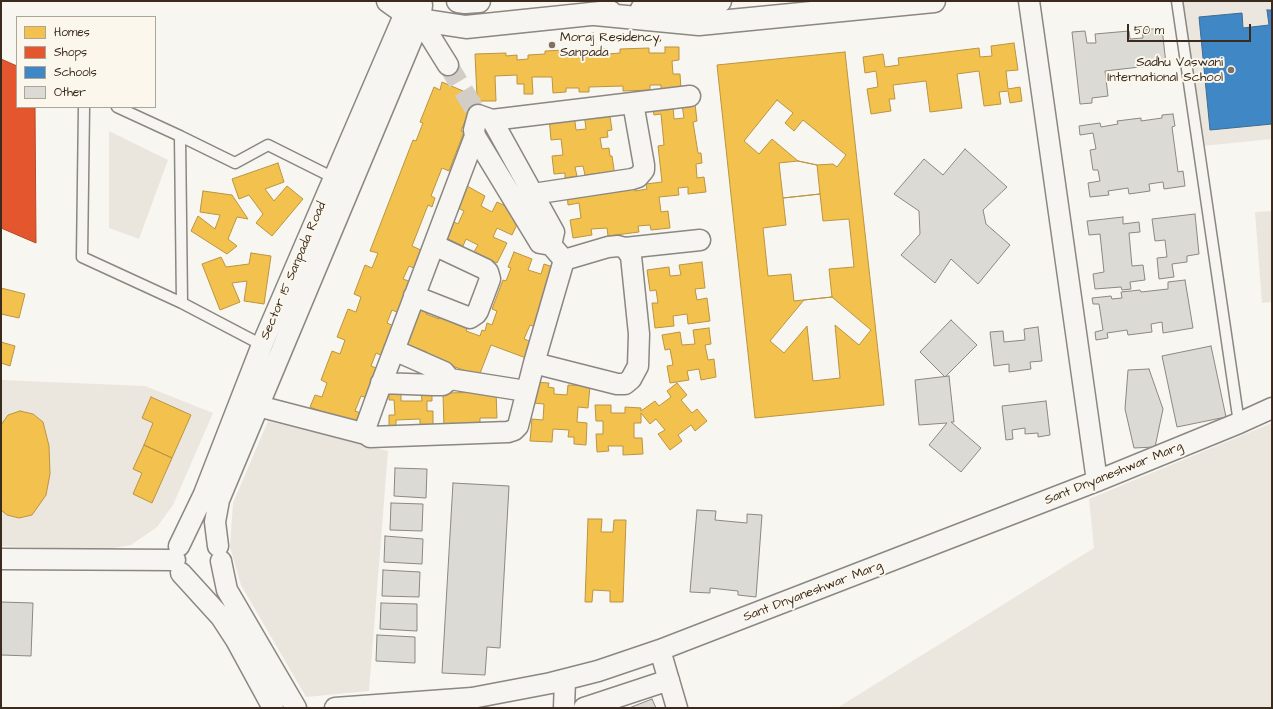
<!DOCTYPE html>
<style>
body{margin:0}
#map{position:relative;width:1273px;height:709px;overflow:hidden;background:#f8f6f0;font-family:"Architects Daughter",sans-serif}
canvas{display:block}
.frame{position:absolute;inset:0;border:2px solid #3b2a1e;pointer-events:none}
.legend{position:absolute;left:16px;top:16px;width:140px;height:92px;box-sizing:border-box;background:#fbf7ec;border:1px solid #aea59a;margin:0;padding:5px 7px;list-style:none;font-size:12px;color:#3b2a1e}
.legend li{display:flex;align-items:center;gap:8px;height:20px}
.legend b{width:20px;border:1px solid #aea59a}
.scale{position:absolute;left:1127px;top:24px;width:124px;height:18px;box-sizing:border-box;border:2px solid #3b2a1e;border-top:0;padding-left:5px;font-size:12px;line-height:14px;white-space:nowrap;color:#3b2a1e;-webkit-text-stroke:3px #fbf7ec;paint-order:stroke}
</style>
<div id="map">
<canvas width="1273" height="709"></canvas>
<div class="frame"></div>
<ul class="legend">
<li><b style="height:11px;background:#f2c14e"></b>Homes</li>
<li><b style="height:11px;background:#e4572e"></b>Shops</li>
<li><b style="height:11px;background:#3f88c5"></b>Schools</li>
<li><b style="height:11px;background:#dcdad5"></b>Other</li>
</ul>
<div class="scale">50 m</div>
</div>
<script>
const context = document.querySelector('canvas').getContext('2d');
context.lineJoin = 'round';
function fillPath(path, color) {
  context.fillStyle = color;
  context.fill(path, 'evenodd');
}
function toPath(rows) {
  const path = new Path2D();
  for (const r of rows) {
    path.moveTo(r[0], r[1]);
    for (let i = 2; i < r.length; i += 2) path.lineTo(r[i], r[i + 1]);
  }
  return path;
}
function stroke(path, color, width, dash) {
  context.strokeStyle = color;
  context.lineWidth = width;
  context.lineCap = dash ? 'butt' : 'round';
  context.setLineDash(dash || []);
  context.stroke(path);
}
function label(font, color, halo, rows, align = 'center') {
  context.font = font + ' "Architects Daughter",sans-serif';
  context.lineWidth = 4;
  context.setLineDash([]);
  context.textBaseline = 'middle';
  context.strokeStyle = halo;
  context.fillStyle = color;
  for (const [text, x, y, turn = 0] of rows) {
    context.save();
    context.translate(x, y);
    context.rotate((+turn || 0) * Math.PI / 180);
    context.textAlign = isNaN(turn) ? turn : align;
    if (halo) context.strokeText(text, 0, 0);
    context.fillText(text, 0, 0);
    context.restore();
  }
}
fillPath(toPath([
 [1181,1,1272,1,1272,139,1202,146],
 [1,380,145,386,213,413,173,505,157,527,131,545,102,550,1,546],
 [1272,423,1272,708,837,708,1094,548,1089,499]
]), '#ebe6de');
fillPath(toPath([
 [109,131,168,160,139,239,109,228],
 [1272,211,1272,302,1262,303,1255,212],
 [268,421,388,451,369,691,306,697,241,585,230,547,233,503]
]), '#eae6dd');
const homes = toPath([
 [1014,43,1018,70,1006,71,1008,89,1020,87,1022,101,1010,103,1008,91,999,92,1001,104,984,106,979,71,957,74,962,108,930,112,926,81,893,85,895,99,889,99,891,111,871,114,867,89,878,87,876,71,865,73,863,57,883,54,885,67,899,65,898,58,979,48,980,57,992,56,991,46,1014,43],
 [665,47,679,47,679,60,672,61,673,74,680,74,681,89,661,89,661,85,650,85,650,90,623,91,623,86,589,87,589,92,579,92,579,88,566,88,566,92,553,93,552,77,532,77,533,94,524,94,524,84,517,84,517,75,495,76,496,101,477,101,477,99,469,120,466,119,461,131,464,132,449,171,442,168,431,196,435,198,432,207,428,205,412,246,423,251,416,269,409,266,403,279,411,282,399,313,392,310,387,323,394,326,383,356,376,353,371,366,376,368,370,383,372,384,367,398,361,396,355,411,361,413,356,425,310,407,315,395,322,397,327,383,321,380,332,351,340,354,345,340,337,337,348,309,356,312,361,297,354,294,365,265,372,268,378,253,370,251,413,140,416,141,423,123,420,122,434,87,440,90,442,82,477,97,475,54,506,53,506,56,517,55,517,60,528,59,528,55,545,54,545,51,565,50,565,53,579,53,579,50,608,49,608,54,620,53,620,49,649,48,649,53,665,53,665,47],
 [845,52,884,405,755,418,717,65,845,52],
 [777,100,793,113,785,123,794,131,803,120,846,155,837,167,833,164,817,165,798,161,772,139,759,154,744,141,777,100],
 [695,104,697,121,693,122,698,153,701,153,702,163,696,164,697,178,704,177,706,192,688,194,688,187,678,188,679,195,659,197,661,212,668,211,670,228,651,230,650,225,638,226,639,232,608,236,607,228,591,229,592,235,573,238,570,220,581,218,579,203,568,205,567,192,586,189,587,196,601,194,600,188,634,184,635,191,647,189,646,184,662,182,658,146,664,145,661,114,654,115,653,109,673,106,674,119,684,118,682,105,695,104],
 [609,110,612,130,607,131,608,137,600,138,602,149,609,148,610,156,612,156,615,176,601,178,600,173,585,175,583,166,575,167,577,176,565,178,565,173,554,174,552,156,563,155,561,139,551,140,549,117,574,114,576,130,586,129,584,113,609,110],
 [1,151,32,165,6,225,1,223,1,151],
 [798,161,817,165,820,194,783,198,779,163,798,161],
 [278,163,284,182,265,189,274,201,287,186,303,199,272,236,256,223,263,214,249,195,239,199,232,179,278,163],
 [467,186,485,196,481,206,492,212,497,202,522,214,512,235,497,228,493,237,507,243,497,263,474,252,478,245,466,239,463,246,442,236,450,220,458,224,464,211,456,207,467,186],
 [203,191,232,195,248,219,237,217,228,239,237,246,227,254,191,231,198,216,215,229,220,215,200,212,203,191],
 [820,194,823,221,849,219,854,267,829,269,832,297,794,301,791,274,768,276,763,228,786,225,783,198,820,194],
 [514,252,532,259,528,270,541,274,544,264,559,269,547,285,542,297,548,300,538,328,530,325,524,339,532,342,526,358,491,345,479,376,426,356,427,352,411,346,410,350,398,345,413,304,428,309,426,314,439,319,441,314,468,326,466,331,480,336,482,330,485,331,487,323,492,325,497,311,492,309,503,280,506,281,511,268,508,267,514,252],
 [251,253,271,256,264,304,244,301,247,281,232,283,240,302,220,310,202,264,221,257,226,267,249,264,251,253],
 [702,262,705,288,695,289,697,300,707,298,710,321,688,324,687,314,673,316,674,326,655,328,652,303,658,303,656,290,650,291,647,270,669,267,670,276,681,275,679,265,702,262],
 [1,288,25,294,19,318,1,314,1,288],
 [832,297,871,330,859,345,835,325,840,378,813,381,807,326,784,353,770,341,804,300,832,297],
 [709,328,711,344,705,345,708,360,714,359,716,377,701,380,699,369,687,371,689,380,670,383,667,366,673,365,670,349,665,350,662,335,680,332,682,345,695,344,693,330,709,328],
 [1,342,15,346,10,366,1,363,1,342],
 [534,382,549,383,548,387,554,388,554,394,567,395,568,385,590,386,588,408,578,407,577,422,587,423,586,445,574,444,574,437,568,437,569,430,553,429,552,442,530,441,532,419,543,420,544,404,533,403,534,382],
 [677,383,687,395,681,400,692,413,697,409,707,421,695,431,691,425,678,435,682,441,670,450,658,434,665,430,656,419,650,424,641,413,641,423,634,423,634,438,642,438,643,454,623,455,623,446,608,446,609,451,597,452,596,434,603,434,603,421,596,421,595,405,611,405,611,413,625,413,625,407,641,408,641,411,655,401,659,406,671,397,667,391,677,383],
 [389,389,401,389,401,401,422,401,421,391,432,390,432,401,427,401,427,411,433,411,433,428,420,428,420,419,396,420,396,428,389,428,389,415,395,415,394,400,389,400,389,389],
 [496,392,497,418,480,418,480,429,444,430,443,393,496,392],
 [151,397,191,415,172,458,144,445,153,423,142,418,151,397],
 [20,411,33,414,43,422,49,446,50,474,46,495,32,515,19,518,7,515,1,510,1,425,8,415,20,411],
 [144,445,172,458,152,503,133,494,142,473,133,469,144,445],
 [588,519,602,519,601,532,613,532,614,520,626,520,623,602,610,602,610,591,593,590,592,602,585,602,588,519]
]);
fillPath(homes, '#f2c14e');
stroke(homes, '#bb9440', 1);
const shops = toPath([
 [1,59,17,66,17,107,35,107,36,243,1,228,1,59]
]);
fillPath(shops, '#e4572e');
stroke(shops, '#b14a29', 1);
const schools = toPath([
 [1267,10,1272,10,1272,124,1210,130,1199,17,1242,13,1243,28,1269,25,1267,10]
]);
fillPath(schools, '#3f88c5');
stroke(schools, '#3e6c93', 1);
const building = toPath([
 [1162,28,1166,64,1105,71,1108,96,1092,98,1092,103,1080,104,1072,32,1085,31,1087,43,1096,43,1095,34,1129,31,1130,39,1143,38,1142,30,1162,28],
 [1173,114,1175,126,1172,127,1178,172,1183,171,1185,186,1164,189,1163,182,1149,184,1150,191,1129,194,1128,188,1108,191,1109,195,1090,197,1088,183,1100,181,1098,170,1093,170,1090,150,1096,149,1093,133,1080,135,1079,126,1100,123,1101,127,1118,124,1117,121,1141,118,1141,121,1162,118,1162,115,1173,114],
 [965,149,1007,187,983,210,986,224,1010,245,978,284,951,259,935,283,901,255,920,234,919,211,894,194,924,159,943,175,965,149],
 [1195,214,1199,254,1187,256,1187,262,1172,264,1174,277,1159,279,1157,258,1167,257,1165,240,1155,241,1152,219,1195,214],
 [1123,217,1123,224,1139,222,1140,232,1129,233,1132,266,1143,265,1145,280,1130,282,1131,289,1122,290,1121,287,1095,289,1093,274,1104,272,1100,234,1089,235,1087,221,1123,217],
 [1185,280,1193,328,1163,333,1162,322,1151,324,1152,332,1128,335,1127,330,1107,333,1108,338,1096,340,1095,332,1103,330,1099,304,1093,304,1092,298,1111,296,1112,299,1122,298,1121,292,1140,290,1141,292,1168,289,1168,282,1185,280],
 [951,320,977,345,945,377,920,352,951,320],
 [1038,327,1042,361,1030,362,1031,369,1009,372,1009,364,994,366,990,332,1003,331,1004,342,1025,340,1024,329,1038,327],
 [1211,346,1226,417,1177,427,1162,356,1211,346],
 [1149,369,1163,409,1155,447,1134,448,1125,409,1128,370,1149,369],
 [949,376,954,422,951,422,981,448,961,472,929,445,947,423,919,425,915,380,949,376],
 [1046,401,1050,435,1038,437,1038,433,1025,434,1025,428,1012,430,1013,439,1006,440,1002,406,1046,401],
 [395,468,427,469,426,498,394,496,395,468],
 [453,483,509,486,500,648,487,647,485,675,442,673,453,483],
 [391,503,423,504,422,531,390,530,391,503],
 [697,510,716,511,715,520,747,523,747,514,762,515,756,597,738,595,738,591,710,588,710,593,690,592,697,510],
 [385,536,423,539,422,564,384,562,385,536],
 [383,570,420,572,419,597,382,596,383,570],
 [1,602,33,603,31,656,1,655,1,602],
 [381,603,417,604,417,631,380,629,381,603],
 [377,635,415,637,415,663,376,661,377,635],
 [652,699,656,708,629,708,652,699]
]);
fillPath(building, '#dcdad5');
stroke(building, '#8b8781', 1);
stroke(toPath([
 [448,65,478,115]
]), '#d2cdc6', 20, [20, 10]);
const lane = toPath([
 [1177,1,1239,423],
 [84,107,82,257,182,303,262,345],
 [117,107,180,136,182,303],
 [180,136,235,163,268,145,334,178]
]);
const street = toPath([
 [1029,1,1097,481],
 [420,20,448,65],
 [492,120,690,96],
 [475,136,379,390,365,429,366,434,370,437,508,432,514,430,518,426,534,363,564,260],
 [533,194,632,179,638,177,644,170,644,165,633,103],
 [551,245,554,232,492,120,478,115,474,130,475,136,540,243,551,245,564,260],
 [625,248,700,240],
 [414,296,470,318,476,314,478,311,490,279,488,272,485,269,434,245],
 [534,363,617,384,625,384,631,379,638,366,639,334,631,256,625,248,618,246,608,247,564,260],
 [450,379,526,391],
 [381,383,434,385,443,385,450,379,444,372,394,350],
 [258,406,366,434],
 [179,546,204,494,262,345,405,13,416,1],
 [218,546,215,522,219,500,420,20,422,5],
 [1,559,175,560],
 [221,561,227,590,296,708],
 [181,573,221,617,236,640,273,708],
 [660,650,677,708],
 [335,708,472,698,551,683,598,671,660,650,1097,481,1239,423,1272,408],
 [564,708,565,680],
 [584,708,669,680]
]);
const secondary = toPath([
 [388,1,405,13,420,20,466,27,610,12],
 [458,1,465,2,479,1],
 [642,9,720,1],
 [595,14,699,24,934,1]
]);
stroke(lane, '#8b8781', 13);
stroke(street, '#8b8781', 23);
stroke(secondary, '#8b8781', 25);
stroke(lane, '#f6f5f1', 10);
stroke(street, '#f6f5f1', 20);
stroke(secondary, '#f6f5f1', 22);
for (const [x, y, r, color] of [
 [552,45,4,"#7d7168"],
 [1231,70,4,"#7d7168"]
]) {
  const dot = new Path2D();
  dot.arc(x, y, r, 0, 2 * Math.PI);
  context.fillStyle = color;
  context.fill(dot);
  stroke(dot, '#fbf7ec', 1.5);
}
label('13px', '#3b2a1e', '#fbf7ec', [
 ["Moraj Residency,",560,38],
 ["Sanpada",560,53],
 ["Sadhu Vaswani",1223,63,"right"],
 ["International School",1223,78,"right"]
], 'left');
label('13px', '#3b2a1e', '#fbf7ec', [
 ["Sector 15 Sanpada Road",294,271,-67],
 ["Sant Dnyaneshwar Marg",1114,474,-22],
 ["Sant Dnyaneshwar Marg",813,592,-21]
]);
</script>
